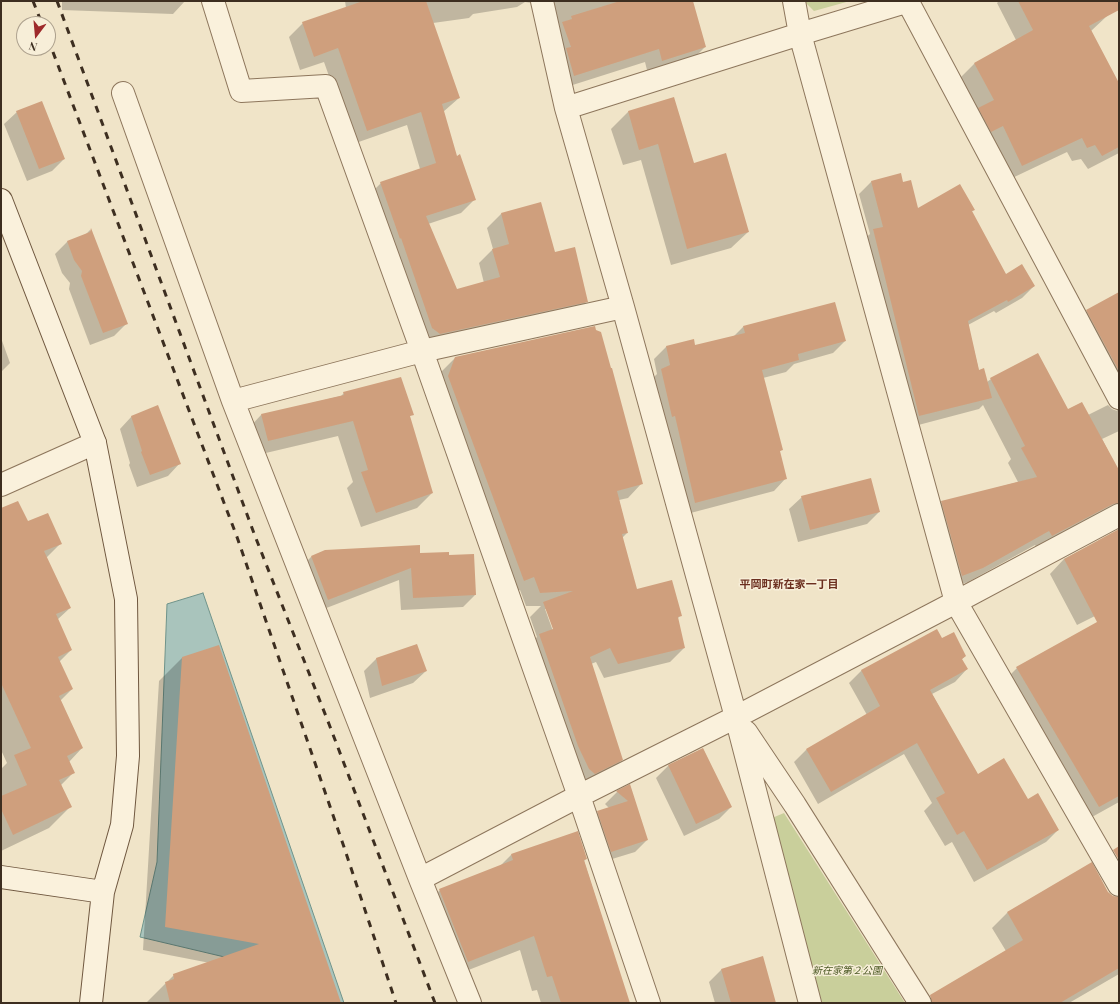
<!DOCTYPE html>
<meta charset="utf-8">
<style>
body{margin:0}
#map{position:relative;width:1120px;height:1004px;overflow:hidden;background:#f0e4c8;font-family:"Playfair Display",serif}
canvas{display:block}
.frame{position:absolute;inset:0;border:2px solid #3d2e20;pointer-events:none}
.north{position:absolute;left:16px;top:16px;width:40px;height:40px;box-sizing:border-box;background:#f7eed8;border:1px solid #ada18e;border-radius:50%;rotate:196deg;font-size:11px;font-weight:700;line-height:16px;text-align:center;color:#3d2e20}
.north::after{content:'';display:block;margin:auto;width:14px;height:18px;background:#9e2a2b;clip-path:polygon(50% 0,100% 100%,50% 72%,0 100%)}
</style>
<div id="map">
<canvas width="1120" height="1004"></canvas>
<div class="frame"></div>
<div class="north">N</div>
</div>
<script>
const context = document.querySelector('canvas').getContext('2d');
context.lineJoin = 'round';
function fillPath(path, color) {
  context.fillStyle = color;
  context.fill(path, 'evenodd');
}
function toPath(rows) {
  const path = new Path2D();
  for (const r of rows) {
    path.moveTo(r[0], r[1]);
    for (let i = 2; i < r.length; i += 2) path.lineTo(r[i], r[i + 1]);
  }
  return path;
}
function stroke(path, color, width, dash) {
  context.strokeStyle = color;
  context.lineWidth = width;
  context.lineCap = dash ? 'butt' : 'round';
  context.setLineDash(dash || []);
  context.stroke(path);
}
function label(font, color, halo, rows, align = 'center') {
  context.font = font + ' "Playfair Display","Noto Sans JP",serif';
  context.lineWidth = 3;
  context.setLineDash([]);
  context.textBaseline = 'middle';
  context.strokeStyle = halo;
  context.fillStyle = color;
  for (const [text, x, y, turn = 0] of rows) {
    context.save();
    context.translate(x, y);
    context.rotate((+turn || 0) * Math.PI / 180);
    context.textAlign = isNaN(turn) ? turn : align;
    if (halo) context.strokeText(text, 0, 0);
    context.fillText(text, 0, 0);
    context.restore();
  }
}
fillPath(toPath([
 [804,1,850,1,814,11],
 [784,813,905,1003,822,1003,772,818]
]), '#c9cf9b');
const water = toPath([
 [203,593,344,1003,253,1003,233,959,140,937,157,862,167,604,203,593]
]);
fillPath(water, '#a9c4bc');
stroke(water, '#6f938a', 1);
fillPath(toPath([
 [62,1,185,1,173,14,62,10],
 [345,1,692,1,705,47,691,61,648,74,645,62,560,89,538,4,525,2,517,7,473,14,469,18,433,23,459,98,443,112,456,157,475,199,461,213,428,224,456,290,484,283,479,263,493,249,487,228,501,214,540,203,554,253,587,301,573,315,426,348,367,197,381,183,420,169,407,125,353,144,324,62,300,70,289,37,303,23,346,8],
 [999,1,1102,1,1107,16,1091,31,1119,85,1119,153,1088,169,1081,159,1072,161,1067,152,1008,180,960,78,974,64,1016,40,997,3],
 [673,98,693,165,748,232,731,248,671,265,641,160,623,165,611,129,628,112],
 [17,112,64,159,52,171,27,181,4,124],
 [871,182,903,183,918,209,974,210,971,212,1006,275,1034,286,1022,298,996,313,994,311,968,325,979,371,987,382,991,379,1068,411,1088,415,1108,405,1112,409,1117,411,1116,407,1073,325,1087,311,1119,294,1119,431,1102,439,1119,472,1119,604,1077,625,1050,574,1064,559,1118,531,1116,524,1038,550,1035,545,968,582,948,589,928,516,942,502,1018,482,1008,463,1011,459,983,405,979,409,907,428,861,242,870,234,859,194],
 [90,230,126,324,114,336,90,345,69,289,70,283,62,273,55,254,67,242,85,235],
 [743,327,845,341,833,353,794,364,786,372,763,378,782,449,779,452,786,478,774,491,683,515,649,382,657,374,654,359,666,347,693,340,694,346,733,337],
 [1,338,10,363,1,372],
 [455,358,642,483,628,498,619,500,627,533,622,538,636,590,680,616,677,619,684,648,670,662,604,678,596,662,591,664,622,760,607,774,580,788,525,649,537,637,530,617,541,606,526,606,520,590,510,594,441,372],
 [545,609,547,609,555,633,554,634],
 [344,393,412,414,409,417,432,493,417,508,361,527,347,488,353,482,338,436,253,456,247,430,261,415,341,396],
 [132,416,180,463,168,476,137,487,129,465,130,463,120,429],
 [802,497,879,512,867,524,798,542,789,509],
 [1,509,27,523,60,544,46,558,70,608,57,620,71,650,59,662,72,689,60,701,82,748,69,762,74,772,61,785,70,807,49,828,1,851,1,798,2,797,1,769,7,763,1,750],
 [419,554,448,556,475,595,463,607,401,610,399,580,316,612,299,569,311,557],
 [942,639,965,656,961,660,967,669,955,682,932,694,977,775,1028,800,1058,830,1046,842,974,882,952,842,945,846,924,811,932,803,904,754,818,804,794,762,806,750,867,715,849,683,862,670],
 [416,646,426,671,413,683,370,698,364,671,376,659],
 [182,658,340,1003,146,1003,174,975,210,963,143,950,159,681],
 [1119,662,1119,802,1083,822,1002,683,1017,668],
 [703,749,731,807,719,819,684,836,656,778,668,766],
 [630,786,647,840,635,852,599,863,585,824,598,812,609,808,605,804,617,792],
 [577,833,586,859,584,861,629,1003,541,1003,537,990,532,991,520,950,453,976,425,905,440,890,500,866,511,855],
 [1086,867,1119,927,1119,974,1069,1003,928,1003,942,990,1006,951,992,928,1007,913],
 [762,958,775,1003,715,1003,709,982,721,970]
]), '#0003');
fillPath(toPath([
 [363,1,426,1,460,98,442,104,457,156,460,154,476,200,426,216,457,289,500,277,492,249,509,244,501,213,541,202,555,252,575,247,588,302,440,334,432,328,401,238,400,239,380,182,436,163,421,112,367,131,338,48,314,57,302,22],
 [620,1,693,1,706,47,662,61,659,49,574,76,566,48,571,47,562,22,572,19,571,16],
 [1018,1,1119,1,1119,10,1089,26,1119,83,1119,147,1102,156,1095,145,1087,148,1082,138,1022,166,1003,126,991,132,978,108,994,100,974,63,1033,30],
 [674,97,694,163,726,153,749,232,687,249,658,144,639,150,628,111],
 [42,101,65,159,39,169,16,111],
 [901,173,903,182,911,180,918,208,960,184,975,210,972,211,1006,274,1022,264,1035,286,1008,302,1007,300,968,321,979,370,984,368,992,398,919,416,873,229,883,227,871,181],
 [91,228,128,324,103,333,81,276,82,271,74,260,67,241,90,232],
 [1119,292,1119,371,1086,310],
 [835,302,846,341,798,354,799,360,762,370,783,450,780,451,787,479,695,503,675,416,672,417,661,369,670,365,666,346,694,339,695,345,745,333,743,326],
 [595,326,596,330,601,332,611,368,612,368,643,484,617,491,628,533,622,534,637,589,672,580,682,616,678,617,685,648,618,664,610,648,590,657,623,760,595,774,589,769,578,746,539,634,553,629,543,602,573,591,540,593,534,577,524,581,448,376,455,357],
 [1038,353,1068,409,1082,402,1119,470,1119,503,1113,504,1052,536,1049,531,983,568,962,576,941,501,1037,477,1021,448,1025,446,990,378],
 [401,377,414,415,410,416,433,493,376,513,361,472,368,470,353,421,268,441,261,414,344,395,343,392],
 [158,405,181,464,150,475,141,452,142,451,131,416],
 [871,478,880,512,810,530,801,496],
 [18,501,28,521,48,513,62,544,44,551,71,608,56,614,72,650,58,657,73,689,59,696,83,748,67,756,75,773,59,780,72,807,13,835,1,809,1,796,27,785,14,755,31,748,1,683,1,508],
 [1119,529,1119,796,1099,807,1016,667,1097,622,1064,559],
 [420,545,420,553,449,552,449,555,474,554,476,595,413,598,411,568,328,600,311,556,325,550],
 [937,629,942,638,954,632,966,656,962,659,968,669,930,690,978,774,1004,758,1028,799,1038,793,1059,830,987,870,964,831,957,835,936,798,945,793,917,743,831,792,806,749,880,706,861,670],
 [417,644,427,671,382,686,376,658],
 [219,645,341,1003,170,1003,165,982,174,979,173,974,259,944,165,927,182,657],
 [703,748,732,807,696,824,668,765],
 [630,784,648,840,611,852,597,811,628,801,616,791],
 [578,831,587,859,584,860,630,1003,561,1003,552,976,547,977,534,936,468,962,439,889,513,860,511,854],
 [1119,846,1119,860,1113,850],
 [1092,862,1108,892,1113,896,1119,897,1119,968,1060,1003,932,1003,930,995,1023,940,1007,912],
 [763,956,776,1003,731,1003,721,969]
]), '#cf9f7d');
const street = toPath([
 [213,1,241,91,326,86,422,351,579,796,649,1003],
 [542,1,566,108,623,307,736,717,810,1003],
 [794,1,800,34,956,602,1119,885],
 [908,2,1119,398],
 [123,93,233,401,420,879,470,1003],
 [566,108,800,34,909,1],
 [233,401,422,351,623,307],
 [1,485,95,443],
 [746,732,795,805,920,1003],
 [420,879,579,796,736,717,956,602,1119,515]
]);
const secondary = toPath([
 [1,200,95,443,126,599,128,756,122,825,103,892,91,1003],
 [1,877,103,892]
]);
stroke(street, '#8d765c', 24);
stroke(secondary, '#6f573f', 24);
stroke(street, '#faf1dc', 22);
stroke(secondary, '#faf1dc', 22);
stroke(toPath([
 [33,1,42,24],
 [57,1,255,536,329,724,435,1003],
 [48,39,237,537,344,847,396,1003]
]), '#3d2e20', 3, [7, 7]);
label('italic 10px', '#4d5a26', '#f7eed8', [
 ["新在家第２公園",847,971]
]);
label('bold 11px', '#6b2e1e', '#f7eed8', [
 ["平岡町新在家一丁目",789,585]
]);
</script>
